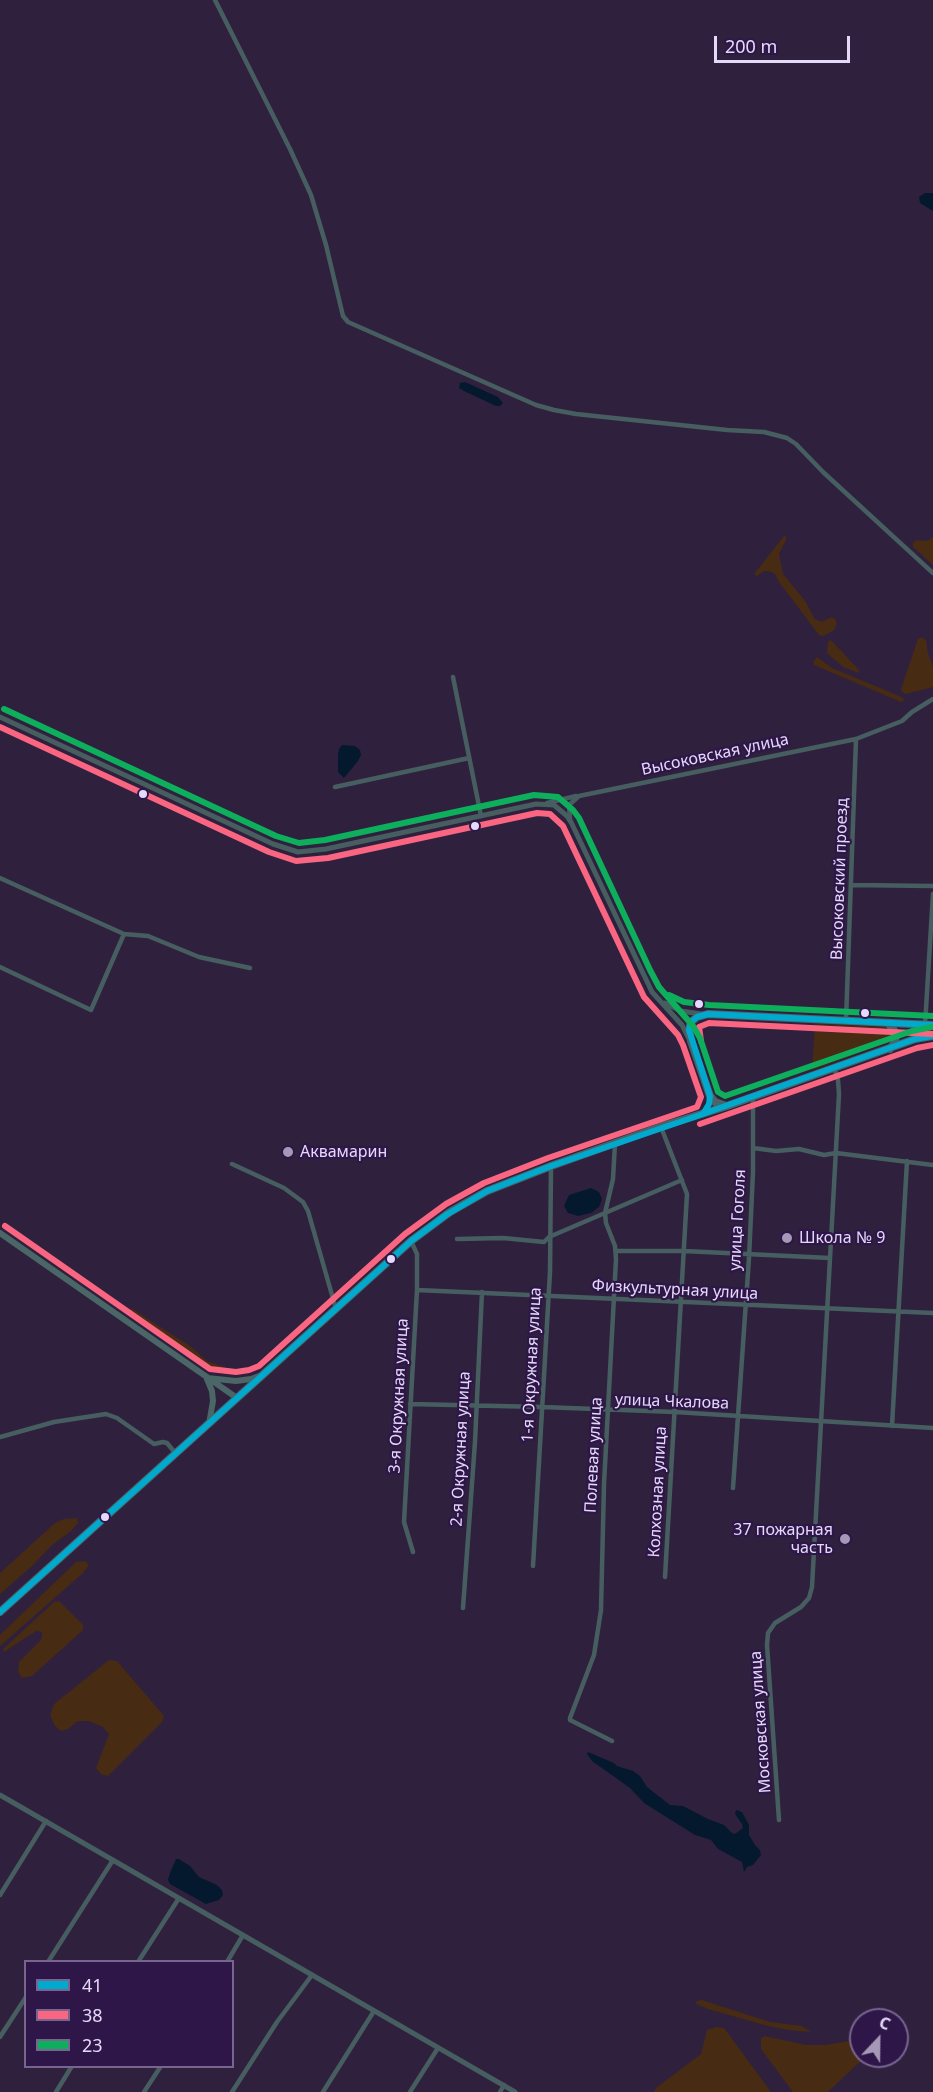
<!DOCTYPE html>
<meta charset="utf-8">
<style>
body{margin:0}
#map{position:relative;width:933px;height:2092px;overflow:hidden;background:#2f213d;font-family:"Noto Sans",sans-serif}
canvas{display:block}
.legend{position:absolute;left:24px;top:1960px;width:210px;height:108px;box-sizing:border-box;background:#2e1648;border:2px solid #77648f;margin:0;padding:8px 10px;list-style:none;font-size:18px;color:#e5d9f9}
.legend li{display:flex;align-items:center;gap:12px;height:30px}
.legend b{width:30px;border:2px solid #77648f}
.north{position:absolute;left:849px;top:2008px;width:60px;height:60px;box-sizing:border-box;background:#2e1648;border:2px solid #77648f;border-radius:50%;rotate:22deg;font-size:16px;font-weight:700;line-height:24px;text-align:center;color:#e5d9f9}
.north::after{content:'';display:block;margin:auto;width:21px;height:27px;background:#a599b7;clip-path:polygon(50% 0,100% 100%,50% 72%,0 100%)}
.scale{position:absolute;left:714px;top:36px;width:136px;height:27px;box-sizing:border-box;border:3px solid #e5d9f9;border-top:0;padding-left:8px;font-size:18px;line-height:21px;white-space:nowrap;color:#e5d9f9;-webkit-text-stroke:4px #2e1648;paint-order:stroke}
</style>
<div id="map">
<canvas width="933" height="2092"></canvas>
<ul class="legend">
<li><b style="height:8px;background:#00a9ce"></b>41</li>
<li><b style="height:8px;background:#fa6682"></b>38</li>
<li><b style="height:8px;background:#0daf5c"></b>23</li>
</ul>
<div class="north">С</div>
<div class="scale">200 m</div>
</div>
<script>
const context = document.querySelector('canvas').getContext('2d');
context.lineJoin = 'round';
function fillPath(path, color) {
  context.fillStyle = color;
  context.fill(path, 'evenodd');
}
function toPath(rows) {
  const path = new Path2D();
  for (const r of rows) {
    path.moveTo(r[0], r[1]);
    for (let i = 2; i < r.length; i += 2) path.lineTo(r[i], r[i + 1]);
  }
  return path;
}
function stroke(path, color, width, dash) {
  context.strokeStyle = color;
  context.lineWidth = width;
  context.lineCap = dash ? 'butt' : 'round';
  context.setLineDash(dash || []);
  context.stroke(path);
}
function label(font, color, halo, rows, align = 'center') {
  context.font = font + ' "Noto Sans",sans-serif';
  context.lineWidth = 4.5;
  context.setLineDash([]);
  context.textBaseline = 'middle';
  context.strokeStyle = halo;
  context.fillStyle = color;
  for (const [text, x, y, turn = 0] of rows) {
    context.save();
    context.translate(x, y);
    context.rotate((+turn || 0) * Math.PI / 180);
    context.textAlign = isNaN(turn) ? turn : align;
    if (halo) context.strokeText(text, 0, 0);
    context.fillText(text, 0, 0);
    context.restore();
  }
}
fillPath(toPath([
 [784,536,786,536,786,540,779,554,783,574,806,602,814,618,821,622,832,617,835,619,837,623,834,630,823,636,819,635,779,582,775,574,769,571,764,571,757,576,754,574],
 [933,537,933,565,913,547,913,543,916,540,927,541],
 [921,637,926,640,928,653,933,667,933,687,906,694,902,692,901,689,918,639],
 [831,640,859,670,859,673,843,667,827,653,828,642],
 [817,657,832,668,897,695,903,698,904,701,901,702,814,665,813,662],
 [815,1024,884,1027,889,1030,892,1040,889,1042,812,1070],
 [131,1308,190,1346,207,1361,235,1371,258,1365,236,1373,220,1371,205,1365,130,1311],
 [77,1518,78,1523,71,1531,52,1545,32,1566,0,1594,0,1573,55,1523,64,1519],
 [85,1561,89,1565,83,1573,0,1646,0,1635,76,1562],
 [59,1601,83,1625,83,1630,32,1676,22,1678,18,1672,19,1662,39,1642,42,1638,42,1632,36,1631,4,1652,3,1649,54,1602],
 [109,1660,117,1661,164,1716,162,1722,108,1776,101,1774,96,1768,109,1734,103,1727,89,1721,78,1721,68,1729,61,1731,55,1726,50,1715,54,1704],
 [702,2000,770,2022,802,2026,811,2032,788,2030,764,2025,708,2009,696,2004,697,2001],
 [716,2027,724,2028,727,2032,771,2092,654,2092,656,2088,701,2054,707,2030],
 [765,2036,806,2045,825,2045,861,2039,861,2056,866,2056,828,2092,793,2092,761,2049,761,2038]
]), '#472b12');
fillPath(toPath([
 [925,193,933,193,933,211,920,203,919,197],
 [465,382,498,397,503,403,500,406,496,406,464,391,459,388,460,383],
 [342,745,355,746,360,750,361,755,358,761,344,778,338,772,338,755,339,749],
 [591,1188,599,1192,602,1199,599,1207,591,1213,578,1216,568,1213,564,1206,569,1195],
 [588,1752,614,1763,617,1766,633,1771,640,1776,647,1787,670,1805,683,1806,708,1819,724,1825,732,1833,735,1834,743,1828,742,1824,735,1814,736,1810,742,1812,749,1825,749,1835,755,1845,760,1850,761,1855,753,1865,747,1867,744,1872,742,1862,718,1849,711,1840,695,1835,644,1803,630,1788,592,1761,587,1754],
 [176,1859,179,1859,190,1866,199,1877,217,1885,222,1890,223,1895,219,1900,206,1904,170,1884,168,1880,170,1873]
]), '#04192e');
stroke(toPath([
 [215,0,290,149,311,195,326,245,343,316,348,322,536,405,554,410,576,414,727,430,764,432,787,438,796,444,823,472,933,573],
 [453,677,481,816],
 [335,787,469,758],
 [547,803,576,796],
 [570,819,569,805,579,796,856,739,902,721,912,712,933,699],
 [0,878,124,934],
 [852,885,933,886],
 [0,967,91,1010,124,934,148,936,199,957,250,968],
 [846,1021,856,739],
 [925,1025,933,894],
 [661,1127,687,1194,665,1577],
 [753,1148,776,1151,799,1149,824,1155,836,1153,933,1165],
 [232,1164,284,1188,303,1202,308,1211,336,1309],
 [457,1239,503,1238,544,1242,549,1237,682,1180],
 [411,1241,417,1254,417,1290,404,1522,413,1552],
 [616,1251,684,1251,830,1258],
 [417,1290,933,1313],
 [410,1404,542,1407,675,1412,933,1428],
 [892,1426,907,1161],
 [0,1437,54,1422,106,1414,117,1418,154,1444,163,1442,167,1443,176,1454],
 [733,1488,749,1258,753,1172,753,1097],
 [533,1566,550,1272,551,1166],
 [463,1608,475,1442,482,1292],
 [612,1741,570,1720,570,1718,594,1655,601,1610,604,1484,616,1259,615,1246,606,1223,605,1213,613,1179,615,1143],
 [779,1820,767,1645,768,1633,775,1623,801,1607,809,1598,812,1587,839,1094,838,1080,834,1067],
 [0,1895,46,1821],
 [48,1962,113,1860],
 [138,1962,179,1898],
 [227,1962,243,1935],
 [0,2037,26,1997],
 [56,2092,72,2066],
 [144,2092,161,2066],
 [232,2092,277,2022,312,1975],
 [323,2092,374,2011],
 [410,2092,438,2048],
 [500,2092,504,2085]
]), '#475e61', 4.5);
stroke(toPath([
 [0,717,273,844,298,852,326,849,536,804,554,805,567,816,571,822,652,992,682,1025,688,1037],
 [665,1003,681,1011,701,1014],
 [0,1795,515,2092]
]), '#475e61', 5);
stroke(toPath([
 [0,1233,237,1398],
 [207,1378,236,1381,251,1379,259,1376],
 [207,1379,212,1391,213,1401,209,1424]
]), '#4a6667', 6);
stroke(toPath([
 [888,1023,896,1033,895,1042,890,1049],
 [726,1106,715,1102,710,1096,691,1041,689,1030,691,1022,697,1017,708,1014,933,1025],
 [0,1612,411,1241,450,1212,487,1191,551,1166,663,1126,727,1106,915,1039,933,1036]
]), '#496569', 8);
stroke(toPath([
 [697,1116,915,1039,933,1036],
 [0,1612,411,1241,446,1215,487,1191,551,1166,703,1114,709,1104,710,1096,689,1030,691,1022,697,1017,708,1014,933,1025]
]), '#00a9ce', 6);
stroke(toPath([
 [0,727,269,852,296,861,328,858,537,813,550,814,563,826,644,997,678,1035,683,1045,701,1097,697,1107,548,1158,484,1183,446,1204,405,1234,259,1366,249,1370,236,1372,210,1369,5,1226],
 [701,1041,699,1027,709,1023,933,1034],
 [700,1124,917,1048,933,1045]
]), '#fa6682', 6);
stroke(toPath([
 [4,709,276,836,299,843,325,840,534,795,558,797,573,810,579,818,650,970,659,987,693,1026,700,1038,718,1092,725,1096,912,1031,932,1027],
 [669,995,684,1002,709,1005,933,1016]
]), '#0daf5c', 6);
for (const [x, y, r, color] of [
 [143,794,5,"#e5d9f9"],
 [475,826,5,"#e5d9f9"],
 [699,1004,5,"#e5d9f9"],
 [865,1013,5,"#e5d9f9"],
 [288,1152,6,"#a599b7"],
 [787,1238,6,"#a599b7"],
 [391,1259,5,"#e5d9f9"],
 [105,1517,5,"#e5d9f9"],
 [845,1539,6,"#a599b7"]
]) {
  const dot = new Path2D();
  dot.arc(x, y, r, 0, 2 * Math.PI);
  context.fillStyle = color;
  context.fill(dot);
  stroke(dot, '#2e1648', 2);
}
label('16px', '#e5d9f9', '#2e1648', [
 ["Высоковская улица",715,755,-12],
 ["Высоковский проезд",840,879,-88],
 ["улица Гоголя",738,1220,-87],
 ["Физкультурная улица",675,1290,3],
 ["1-я Окружная улица",532,1365,-87],
 ["3-я Окружная улица",399,1396,-87],
 ["улица Чкалова",672,1402,2],
 ["2-я Окружная улица",461,1449,-87],
 ["Полевая улица",594,1455,-87],
 ["Колхозная улица",658,1492,-87],
 ["Московская улица",761,1722,-94]
]);
label('16px', '#e5d9f9', '#2e1648', [
 ["Аквамарин",300,1152],
 ["Школа № 9",799,1238],
 ["37 пожарная",833,1530,"right"],
 ["часть",833,1548,"right"]
], 'left');
</script>
